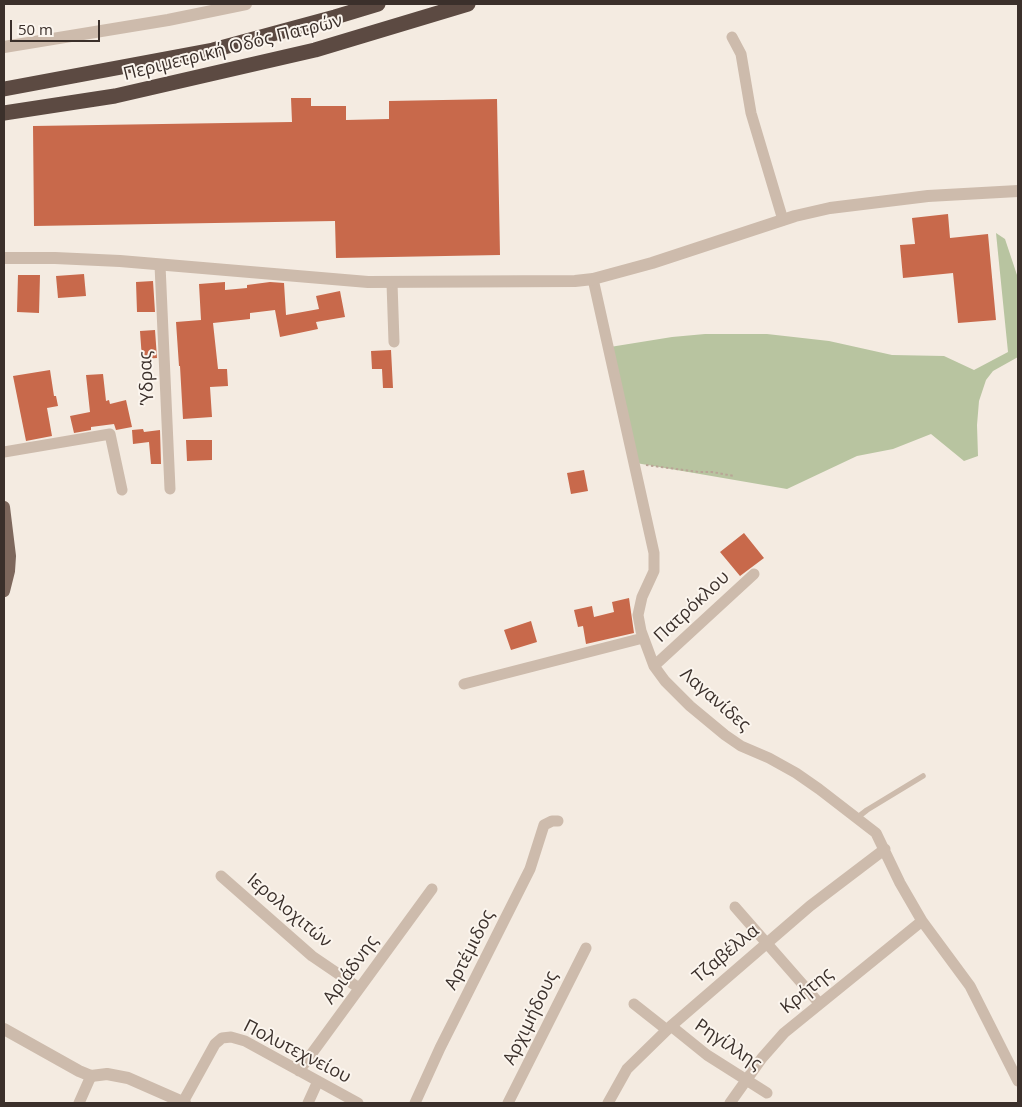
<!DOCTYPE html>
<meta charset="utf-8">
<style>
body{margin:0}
#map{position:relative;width:1022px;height:1107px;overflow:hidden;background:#f4ebe1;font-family:"Open Sans",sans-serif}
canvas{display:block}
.frame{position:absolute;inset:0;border:5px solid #3b302b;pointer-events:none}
.scale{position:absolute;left:10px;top:20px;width:90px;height:22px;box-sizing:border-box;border:2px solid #3b302b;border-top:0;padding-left:6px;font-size:15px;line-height:18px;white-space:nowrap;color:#3b302b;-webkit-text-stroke:4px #fbf5ee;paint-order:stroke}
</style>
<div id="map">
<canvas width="1022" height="1107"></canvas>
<div class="frame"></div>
<div class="scale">50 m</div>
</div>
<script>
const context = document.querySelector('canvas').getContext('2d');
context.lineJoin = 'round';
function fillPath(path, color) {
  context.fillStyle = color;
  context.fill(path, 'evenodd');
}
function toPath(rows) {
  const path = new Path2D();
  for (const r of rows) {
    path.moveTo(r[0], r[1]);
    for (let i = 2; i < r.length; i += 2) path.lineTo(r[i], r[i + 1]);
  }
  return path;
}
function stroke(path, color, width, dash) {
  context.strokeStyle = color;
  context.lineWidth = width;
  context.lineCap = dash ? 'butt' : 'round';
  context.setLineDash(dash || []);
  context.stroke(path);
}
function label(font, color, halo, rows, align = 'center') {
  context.font = font + ' "Open Sans",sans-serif';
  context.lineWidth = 4;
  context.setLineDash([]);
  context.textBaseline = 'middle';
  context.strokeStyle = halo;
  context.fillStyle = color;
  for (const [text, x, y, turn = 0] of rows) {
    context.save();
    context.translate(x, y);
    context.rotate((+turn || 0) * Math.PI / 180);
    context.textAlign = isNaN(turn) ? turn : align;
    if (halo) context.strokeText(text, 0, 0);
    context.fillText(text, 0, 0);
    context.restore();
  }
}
fillPath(toPath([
 [996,233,1005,239,1018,278,1018,357,993,371,986,380,979,401,977,425,978,456,964,461,931,434,893,449,857,456,787,489,636,463,610,347,672,337,705,334,767,334,829,341,892,355,944,356,974,370,1008,352]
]), '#b8c4a0');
fillPath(toPath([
 [291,98,311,98,311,106,346,106,346,120,389,119,389,101,497,99,500,255,336,258,335,221,34,226,33,126,292,122],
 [948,214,950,238,988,234,996,320,958,323,953,273,903,278,900,245,915,244,912,218],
 [84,274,86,296,58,298,56,276],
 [18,275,40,275,39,313,17,312],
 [153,281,155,312,137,312,136,282],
 [225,282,225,290,247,288,247,285,270,282,284,283,286,315,319,309,316,296,340,291,345,317,316,322,318,329,280,337,275,310,250,313,250,319,213,323,218,369,227,369,228,386,210,387,212,417,183,419,180,366,179,366,176,322,201,320,199,284],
 [155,330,157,358,142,359,140,331],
 [391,350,393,388,383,388,382,369,372,369,371,351],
 [50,370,54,396,56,396,58,406,47,408,52,436,26,441,13,376],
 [103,374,106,401,109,400,110,404,126,400,132,427,116,430,114,424,91,427,91,430,74,433,70,416,90,412,86,375],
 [143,429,144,432,160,430,161,464,151,464,149,442,133,444,132,430],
 [186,440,212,440,212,460,187,461],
 [584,470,588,491,571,494,567,473],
 [744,533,764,558,740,576,720,552],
 [629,598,634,633,586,644,583,626,578,627,574,610,592,606,594,617,614,612,612,602],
 [531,621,537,642,511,650,504,630]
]), '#c8694b');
stroke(toPath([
 [646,465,699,472,712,472,734,476]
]), '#b9a596', 2, [2.5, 2.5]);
stroke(toPath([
 [858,817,867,810,923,776]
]), '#cdbbac', 5.5);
stroke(toPath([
 [732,37,741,54,751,113,783,220],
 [160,265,170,489],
 [593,279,654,553,654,571,642,597,638,615,641,631,654,666,665,681,690,706,725,735,741,746,769,758,796,773,819,789,876,833,900,883,922,921,970,986,1018,1081],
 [392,283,394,342],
 [4,452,110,434,122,490],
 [654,666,754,574],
 [464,684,643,638],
 [221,876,312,956,359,988],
 [735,907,819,1003],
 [634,1004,667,1030],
 [671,1026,707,1055,767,1093],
 [299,1071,432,889],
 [183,1102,215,1044,222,1038,231,1037,245,1041,358,1103],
 [79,1103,91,1076],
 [308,1103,318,1081],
 [415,1103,440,1048,530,869,544,825,552,821,558,821],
 [508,1103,586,948],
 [608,1103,627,1069,671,1026,810,906,885,849],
 [730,1103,762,1058,784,1033,922,921]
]), '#cdbbac', 11);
stroke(toPath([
 [4,47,168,20,246,4],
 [4,258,55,258,120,261,368,282,575,281,593,279,652,263,795,216,830,208,928,196,1018,191],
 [4,1029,79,1071,91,1076,107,1074,128,1078,185,1103]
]), '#cdbbac', 12);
stroke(toPath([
 [4,507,10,556,9,571,4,591]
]), '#7d675c', 12);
stroke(toPath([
 [4,89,213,50,335,17,378,4],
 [4,113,115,96,315,50,468,4]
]), '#5c4a42', 15);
label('18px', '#3b302b', '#fbf5ee', [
 ["Περιμετρική Οδός Πατρών",233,48,-14],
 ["Ύδρας",147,378,-93],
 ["Πατρόκλου",692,607,-43],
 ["Λαγανίδες",715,700,41],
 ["Ιερολοχιτών",289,911,40],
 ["Αρτέμιδος",470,950,-63],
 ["Τζαβέλλα",726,954,-40],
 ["Αριάδνης",351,970,-54],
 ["Κρήτης",807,991,-39],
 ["Αρχιμήδους",531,1018,-64],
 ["Ρηγίλλης",728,1045,34],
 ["Πολυτεχνείου",297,1052,27]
]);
</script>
